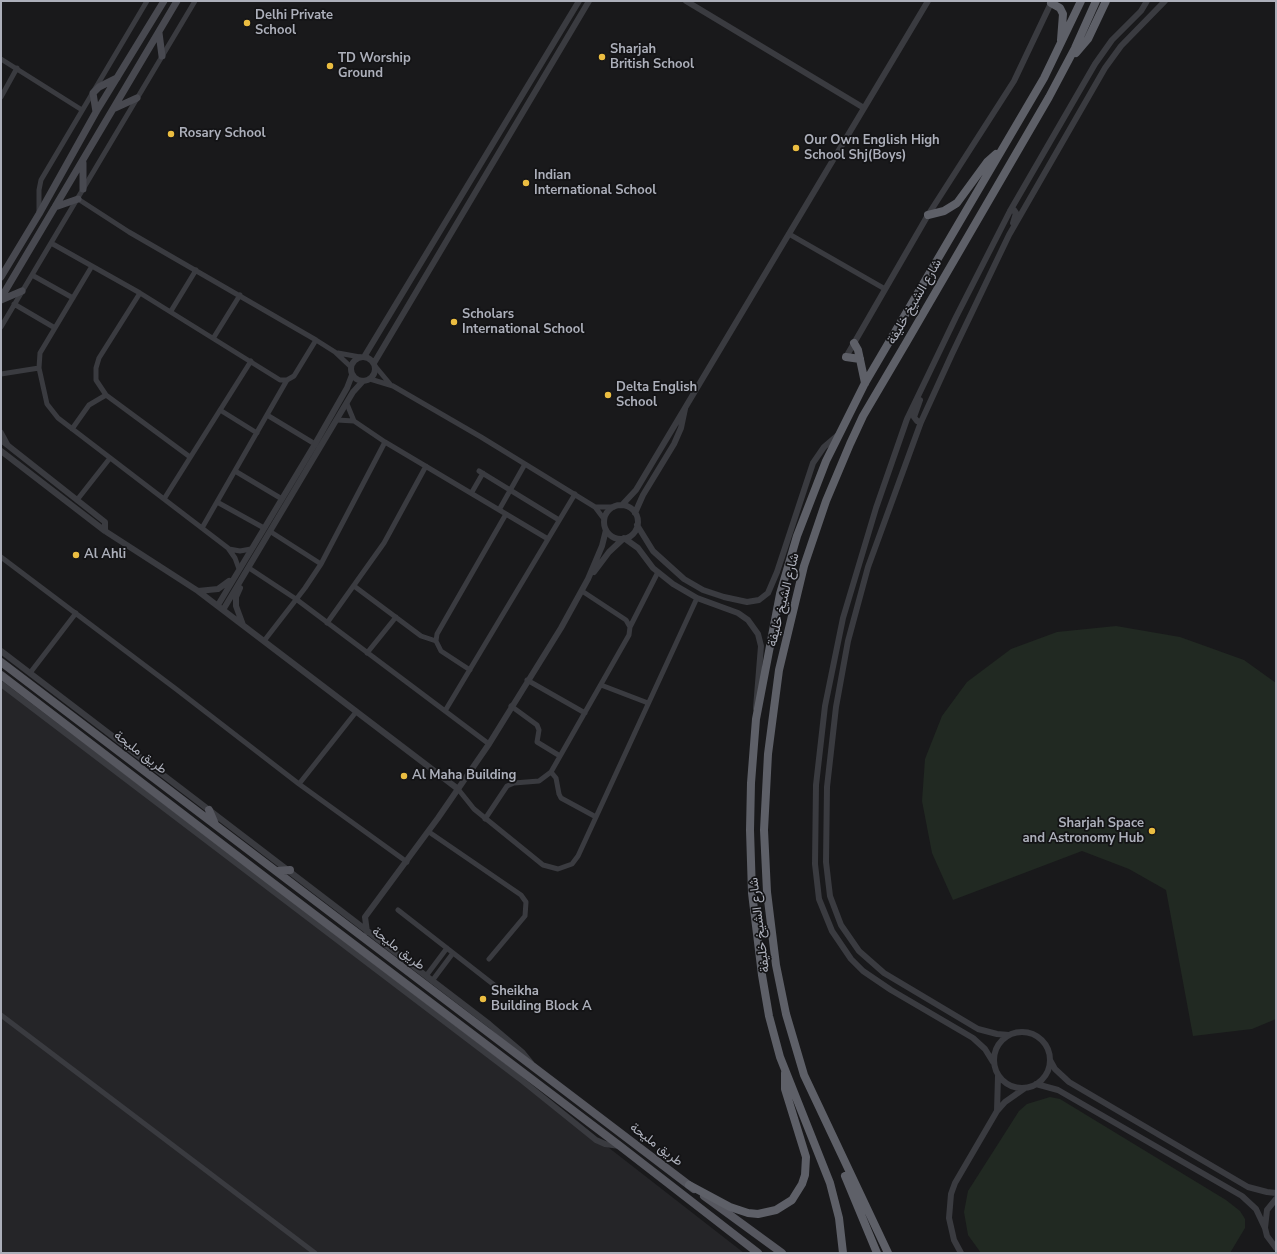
<!DOCTYPE html>
<meta charset="utf-8">
<style>
body{margin:0}
#map{position:relative;width:1277px;height:1254px;overflow:hidden;background:#19191b;font-family:"Nunito Sans",sans-serif}
canvas{display:block}
.frame{position:absolute;inset:0;border:2px solid #acafba;pointer-events:none}
</style>
<div id="map">
<canvas width="1277" height="1254"></canvas>
<div class="frame"></div>
</div>
<script>
const context = document.querySelector('canvas').getContext('2d');
context.lineJoin = 'round';
function fillPath(path, color) {
  context.fillStyle = color;
  context.fill(path, 'evenodd');
}
function toPath(rows) {
  const path = new Path2D();
  for (const r of rows) {
    if (r.length === 3) {
      path.moveTo(r[0] + r[2], r[1]);
      path.arc(r[0], r[1], r[2], 0, 2 * Math.PI);
      continue;
    }
    path.moveTo(r[0], r[1]);
    for (let i = 2; i < r.length; i += 2) path.lineTo(r[i], r[i + 1]);
  }
  return path;
}
function stroke(path, color, width, dash) {
  context.strokeStyle = color;
  context.lineWidth = width;
  context.lineCap = dash ? 'butt' : 'round';
  context.setLineDash(dash || []);
  context.stroke(path);
}
function label(font, color, halo, rows, align = 'center') {
  context.font = font + ' "Nunito Sans",Vazirmatn,sans-serif';
  context.lineWidth = 3.5;
  context.setLineDash([]);
  context.textBaseline = 'middle';
  context.strokeStyle = halo;
  context.fillStyle = color;
  for (const [text, x, y, turn = 0] of rows) {
    context.save();
    context.translate(x, y);
    context.rotate((+turn || 0) * Math.PI / 180);
    context.textAlign = isNaN(turn) ? turn : align;
    if (halo) context.strokeText(text, 0, 0);
    context.fillText(text, 0, 0);
    context.restore();
  }
}
fillPath(toPath([
 [1,683,310,915,744,1253,1,1253]
]), '#252528');
fillPath(toPath([
 [1116,626,1180,637,1244,660,1276,683,1276,1019,1252,1029,1193,1036,1166,890,1129,869,1082,851,953,900,932,853,922,801,925,759,942,716,967,682,1011,649,1057,632],
 [1050,1097,1060,1099,1226,1200,1240,1211,1245,1219,1245,1228,1230,1253,981,1253,968,1235,964,1212,968,1191,1019,1111,1027,1104]
]), '#212922');
stroke(toPath([
 [1,59,82,110],
 [1,97,17,68],
 [78,199,129,232,316,340,335,352,351,367],
 [39,213,39,190,41,180,147,1],
 [789,234,885,289],
 [51,243,140,293,280,380,287,380,294,376,316,340],
 [92,266,40,353,39,368,47,404,58,418,228,548,235,558,239,569],
 [32,275,73,298],
 [140,293,99,358,96,368,96,380,106,395,190,457],
 [14,304,55,328],
 [171,311,196,270],
 [1,327,195,1],
 [214,337,240,295],
 [338,353,360,357],
 [375,366,390,384],
 [1,374,39,368],
 [370,379,393,386,481,437,595,507,604,519],
 [347,404,354,421],
 [220,410,257,433],
 [267,415,315,444],
 [337,420,354,421,385,442,548,539],
 [72,429,89,405,106,395],
 [1,432,8,445],
 [235,471,282,499],
 [479,471,559,520],
 [472,492,483,473],
 [164,499,251,361],
 [77,500,110,458],
 [217,502,264,528],
 [595,507,614,507],
 [499,510,525,464],
 [202,528,287,380],
 [271,532,321,564],
 [229,549,240,551,251,549],
 [1,557,176,689,299,784,407,862],
 [249,568,296,599,489,744],
 [354,586,421,636,436,641],
 [327,623,384,543,426,466],
 [630,627,658,572],
 [264,641,305,588,321,564,385,442],
 [367,653,396,617],
 [470,670,441,651,436,641,437,634,506,514],
 [30,673,76,613],
 [527,680,585,713],
 [601,685,648,703],
 [511,706,537,725,539,730,537,742,560,756],
 [445,711,575,494],
 [551,772,556,778,559,794,561,798,596,817],
 [299,784,356,712],
 [458,789,474,809,543,865,558,869,572,864,578,856,697,598],
 [485,819,507,786,514,783,539,781,551,772,629,635,630,627,626,620,582,591],
 [429,832,521,895,526,902,525,916,489,959],
 [398,910,498,988],
 [426,976,447,948],
 [432,981,453,953],
 [1,1015,315,1253]
]), '#3a3b40', 5);
stroke(toPath([
 [686,1,864,108],
 [1010,211,1014,210,1016,213,1013,223],
 [363,369,12],
 [364,357,579,1],
 [846,357,928,215,1014,81,1052,1],
 [374,363,589,1],
 [920,400,914,417,917,421,921,422],
 [1,440,105,522,105,531],
 [1,451,105,531,198,591,458,789],
 [622,505,636,490,928,1],
 [621,522,17],
 [635,513,643,495,674,444,681,428,685,409],
 [637,525,653,551,684,579,703,590,724,597,747,602,759,600,768,593,777,572,813,463,824,447,838,435],
 [594,572,609,552,624,538,638,548,653,568,673,584,697,598,738,613,748,620,758,634,761,646,756,708],
 [240,588,236,597,236,606,243,625],
 [198,591,218,589,229,581],
 [218,605,315,444,347,388,352,375],
 [223,610,353,392,363,381],
 [1,651,489,1024,522,1052,531,1063],
 [1,684,519,1078,596,1140,605,1144,620,1146],
 [367,932,365,917,438,818,489,744,561,628,588,579,602,546,606,530],
 [1022,1060,28],
 [1009,1035,997,1034,978,1029,884,973,859,951,841,925,830,896,826,862,827,787,836,707,848,641,868,567,921,422,952,354,1009,235,1105,68,1121,46,1165,1],
 [1050,1060,1055,1069,1069,1082,1248,1187,1267,1192,1276,1193],
 [993,1062,985,1049,973,1038,891,990,863,971,851,959,832,931,819,899,815,864,816,785,825,706,843,618,876,508,907,419,956,317,1010,211,1095,64,1112,40,1141,11,1147,1],
 [1036,1084,1058,1090,1242,1196,1256,1209,1265,1228],
 [997,1111,998,1076],
 [1276,1199,1267,1210,1265,1228,1267,1236,1276,1248],
 [961,1253,954,1240,949,1218,951,1194,955,1183,997,1111,1005,1102,1025,1088]
]), '#3a3b40', 6);
stroke(toPath([
 [159,33,162,56],
 [115,108,137,98],
 [96,112,93,93,99,87,117,78],
 [83,163,83,189],
 [55,207,78,199],
 [1,277,39,214,96,112,164,1],
 [1,298,177,1],
 [1,300,22,291]
]), '#484950', 7);
stroke(toPath([
 [1,662,694,1189],
 [1,675,269,880,620,1146,758,1253],
 [209,810,215,824],
 [277,871,290,870],
 [704,1196,782,1253]
]), '#56575f', 8);
stroke(toPath([
 [1051,3,1060,8,1063,14,1061,40],
 [1076,53,1088,39,1106,1],
 [928,215,944,211,957,203,987,162,996,154],
 [854,343,858,350,865,383],
 [846,357,860,359],
 [845,1176,877,1253],
 [689,1185,730,1207,748,1213,758,1214,776,1210,792,1200,802,1184,805,1175,806,1157,785,1089,785,1073],
 [843,1253,839,1218,830,1183,780,1057,769,1016,762,975,752,893,750,830,751,783,756,719,780,594,797,536,826,461,865,383,1044,78,1081,1],
 [888,1253,804,1075,786,1014,776,965,767,892,764,830,768,754,779,670,804,566,826,501,850,444,863,416,906,343,1049,97,1075,48,1096,1]
]), '#5e6068', 8);
for (const [x, y, r, color] of [
 [247,23,4,"#ebbd41"],
 [602,57,4,"#ebbd41"],
 [330,66,4,"#ebbd41"],
 [171,134,4,"#ebbd41"],
 [796,148,4,"#ebbd41"],
 [526,183,4,"#ebbd41"],
 [454,322,4,"#ebbd41"],
 [608,395,4,"#ebbd41"],
 [76,555,4,"#ebbd41"],
 [404,776,4,"#ebbd41"],
 [1152,831,4,"#ebbd41"],
 [483,999,4,"#ebbd41"]
]) {
  const dot = new Path2D();
  dot.arc(x, y, r, 0, 2 * Math.PI);
  context.fillStyle = color;
  context.fill(dot);
  stroke(dot, '#141416', 1.5);
}
label('bold 13px', '#acafba', '#141416', [
 ["Delhi Private",255,16],
 ["School",255,31],
 ["Sharjah",610,50],
 ["British School",610,65],
 ["TD Worship",338,59],
 ["Ground",338,74],
 ["Rosary School",179,134],
 ["Our Own English High",804,141],
 ["School Shj(Boys)",804,156],
 ["Indian",534,176],
 ["International School",534,191],
 ["Scholars",462,315],
 ["International School",462,330],
 ["Delta English",616,388],
 ["School",616,403],
 ["Al Ahli",84,555],
 ["Al Maha Building",412,776],
 ["Sharjah Space",1144,824,"right"],
 ["and Astronomy Hub",1144,839,"right"],
 ["Sheikha",491,992],
 ["Building Block A",491,1007]
], 'left');
label('13px', '#acafba', '#141416', [
 ["شارع الشيخ خليفة",915,302,-60],
 ["شارع الشيخ خليفة",784,600,-76],
 ["طريق مليحة",140,753,37],
 ["شارع الشيخ خليفة",760,925,-97],
 ["طريق مليحة",398,949,37],
 ["طريق مليحة",656,1145,37]
]);
</script>
